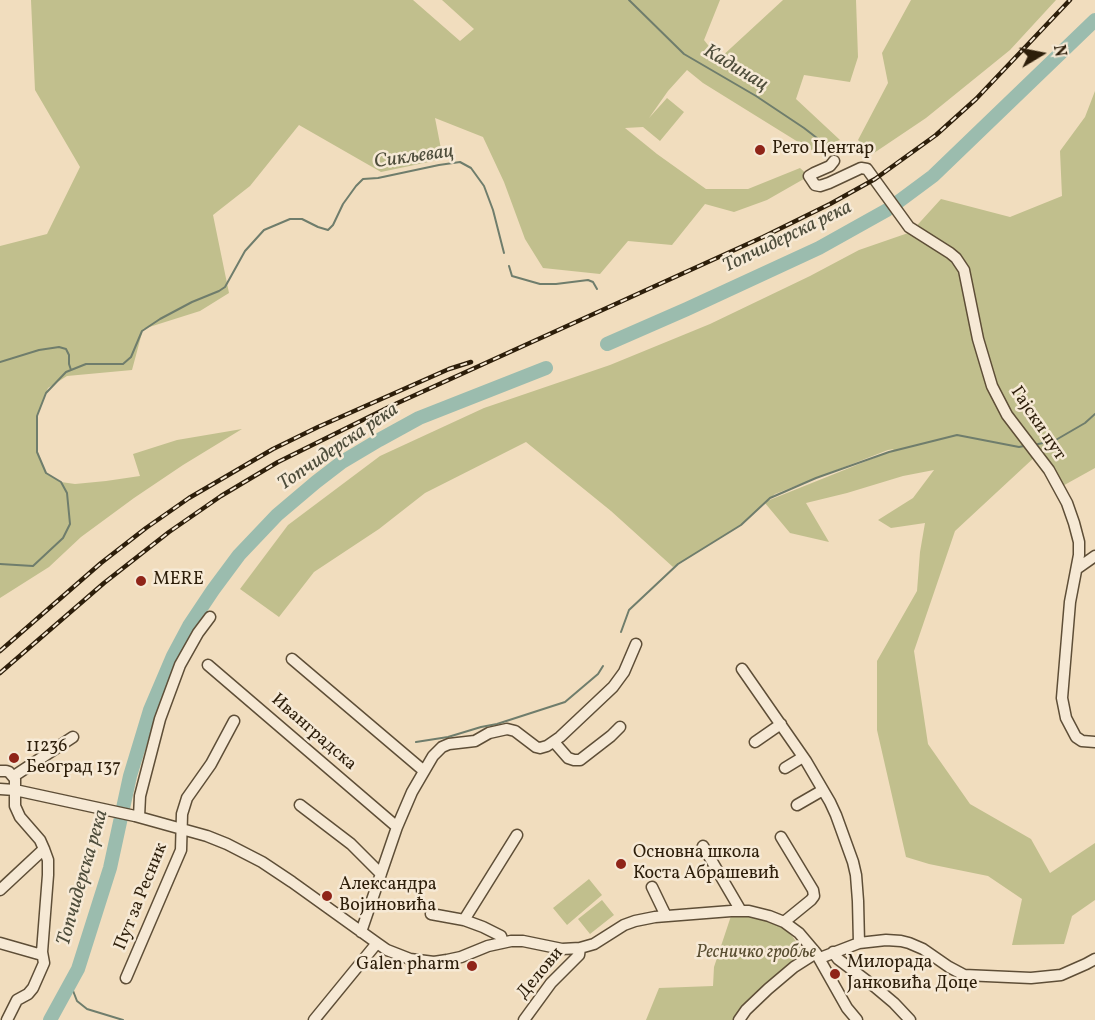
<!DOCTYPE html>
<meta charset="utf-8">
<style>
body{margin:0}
#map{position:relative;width:1095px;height:1020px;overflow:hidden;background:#f1ddbe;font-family:Vollkorn,serif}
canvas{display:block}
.north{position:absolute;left:1011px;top:24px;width:60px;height:60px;-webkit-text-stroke:4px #f6e9d5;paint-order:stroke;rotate:80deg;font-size:16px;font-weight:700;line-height:24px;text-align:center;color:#2d1e0a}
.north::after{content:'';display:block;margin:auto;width:21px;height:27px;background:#2d1e0a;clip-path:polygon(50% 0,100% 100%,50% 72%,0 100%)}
</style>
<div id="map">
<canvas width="1095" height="1020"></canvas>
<div class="north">N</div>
</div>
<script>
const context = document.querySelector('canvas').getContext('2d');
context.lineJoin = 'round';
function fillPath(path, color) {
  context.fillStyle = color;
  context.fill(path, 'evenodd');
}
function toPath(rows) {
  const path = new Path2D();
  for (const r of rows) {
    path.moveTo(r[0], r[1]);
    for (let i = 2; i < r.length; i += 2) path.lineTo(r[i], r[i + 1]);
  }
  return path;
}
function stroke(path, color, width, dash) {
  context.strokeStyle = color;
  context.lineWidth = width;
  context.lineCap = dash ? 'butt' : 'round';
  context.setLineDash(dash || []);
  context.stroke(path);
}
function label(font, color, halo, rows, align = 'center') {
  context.font = font + ' Vollkorn,serif';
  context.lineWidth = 5;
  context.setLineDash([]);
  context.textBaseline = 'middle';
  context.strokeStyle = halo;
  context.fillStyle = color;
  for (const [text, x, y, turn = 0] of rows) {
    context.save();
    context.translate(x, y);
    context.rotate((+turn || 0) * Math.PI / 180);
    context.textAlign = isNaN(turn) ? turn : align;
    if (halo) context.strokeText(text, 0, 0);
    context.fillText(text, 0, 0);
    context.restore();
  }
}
fillPath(toPath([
 [31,0,413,0,460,41,474,29,442,0,720,0,704,40,719,59,783,0,856,0,858,57,850,82,804,75,796,99,840,140,811,150,703,83,687,70,668,91,649,118,667,98,684,112,660,141,643,127,625,128,657,154,706,189,748,189,800,168,809,176,767,200,734,212,705,204,672,245,628,241,600,274,543,268,525,239,504,182,483,137,435,118,443,159,381,172,299,125,250,186,213,215,229,293,200,311,143,329,132,370,67,376,48,388,37,416,37,450,46,473,61,482,75,484,106,481,140,476,133,454,177,440,242,429,183,465,134,498,81,537,49,567,0,598,0,246,47,234,80,167,35,90],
 [911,0,1056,0,1010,50,926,118,871,155,858,140,888,83,882,53],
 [1095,91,1095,468,1059,488,1038,454,955,531,914,651,928,744,970,804,1031,839,1050,873,1095,843,1095,900,1072,916,1064,944,1012,945,1022,899,988,876,929,864,906,857,877,730,877,661,917,591,920,552,925,523,891,528,878,520,913,498,934,470,903,476,847,493,806,503,829,542,790,533,765,503,741,525,673,567,611,511,526,442,425,493,379,529,314,572,279,617,240,589,288,525,380,456,484,408,610,365,710,324,810,276,859,250,911,232,941,199,1010,217,1062,196,1060,151,1085,117],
 [894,449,889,452,767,501,775,494,888,450],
 [589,879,602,895,567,925,553,908],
 [602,900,614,915,590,934,578,919],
 [731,916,745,916,782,925,792,936,806,955,737,1020,646,1020,659,988,713,986,714,967]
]), '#c1bf8d');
stroke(toPath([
 [629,0,684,54,756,96,804,128,835,152],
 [509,266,512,276,540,284,556,284,588,280,593,282,597,289],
 [0,362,39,350,59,347,66,349,69,355,69,364,71,370],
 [1038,444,1054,441,1085,423,1095,414],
 [0,564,33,566,63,538,70,524,67,493,61,482,46,473,37,452,37,416,46,393,66,372,86,364,123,364,131,357,142,331,160,319,192,302,219,291,225,287,245,251,264,230,290,219,302,219,318,227,328,230,333,225,343,204,356,186,363,179,378,178,439,165,460,162,471,168,484,186,493,210,504,253],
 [621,632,629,610,678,564,741,525,770,498,816,478,889,452,957,435,1019,447,1024,446],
 [416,742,448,737,481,727,497,724,565,702,598,674,603,666],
 [70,983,77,1001,87,1009,123,1020]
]), '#6f7d6c', 2);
stroke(toPath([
 [898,202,933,176,1095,20],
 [607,344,687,309,819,248,887,210],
 [50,1020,78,969,110,868,130,776,150,710,173,656,189,626,213,590,239,555,277,515,316,482,342,462,379,440,419,418,546,368]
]), '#9bbcae', 14);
const minor = toPath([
 [834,161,830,166,814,173,809,176,815,185,820,186,829,183,861,168,867,169,909,227,950,253,956,258,964,270,978,339,992,386,1007,415,1049,470,1067,503,1074,523,1079,542,1079,555,1070,602,1062,698,1066,718,1076,737,1082,741,1095,742],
 [1078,568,1095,556],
 [292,659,424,771],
 [208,665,397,827],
 [742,669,806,761,830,802,836,815,853,862,856,875,858,901,859,943],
 [554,742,568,758,574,760,580,760,611,736,620,727],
 [755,742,781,724],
 [785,768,803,757],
 [0,771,6,771,9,772,15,779,15,806,20,817,40,840,44,849,48,860,48,875,42,952,44,963,33,988,28,994,17,1000,7,1020],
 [14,776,73,737],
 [0,789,15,790,135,816,207,836,227,844,262,862,292,882,377,943,387,950,410,959,434,962,447,960,461,957,488,946,511,941,523,941,562,949,580,948,594,944,624,925,635,921,655,917,731,911,749,911,769,916,784,922,799,933,816,953,847,1008,857,1020],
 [300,805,351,844,381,874],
 [797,805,823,790],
 [139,817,140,796,160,719,180,665,198,633,210,617],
 [781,837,813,890,814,896,811,900,784,922],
 [703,846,741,911],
 [652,887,666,916],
 [0,890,44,849],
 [431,914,464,920,483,927,501,936,503,942],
 [464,920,517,835],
 [361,932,397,827,412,792,433,756,442,747,449,744,475,741,489,733,507,729,515,731,536,747,540,748,547,746,560,737,613,687,624,672,636,644],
 [0,943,42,955],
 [833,952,838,959,875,987,894,1003,910,1020],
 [820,958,859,943,886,940,901,941,909,943,923,949,949,967,964,975,1031,978,1061,975,1086,964,1095,959],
 [126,978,181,850,182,814,187,798,211,764,234,721],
 [314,1020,377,943],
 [524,1020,551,983,579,955,580,948],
 [739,1020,746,1010,768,989,794,967,816,953]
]);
stroke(minor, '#5e4e37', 13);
stroke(minor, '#f6e9d5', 10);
const rail = toPath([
 [0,651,101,563,146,528,189,498,273,449,318,427,449,369,471,362],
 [0,673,104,583,169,532,221,496,278,462,391,406,763,237,830,204,875,179,936,135,976,99,1070,0]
]);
stroke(rail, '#2d1e0a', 4.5);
stroke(rail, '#f6e9d5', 2, [7]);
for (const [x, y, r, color] of [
 [760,150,6,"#8f2418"],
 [141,581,6,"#8f2418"],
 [14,758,6,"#8f2418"],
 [621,864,6,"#8f2418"],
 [327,896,6,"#8f2418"],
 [472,966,6,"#8f2418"],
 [835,974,6,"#8f2418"]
]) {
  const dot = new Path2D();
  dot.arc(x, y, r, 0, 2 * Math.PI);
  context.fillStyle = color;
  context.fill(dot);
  stroke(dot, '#f6e9d5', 2);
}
label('18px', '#2d1e0a', '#f6e9d5', [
 ["Рето Центар",772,150],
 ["MERE",153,581],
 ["11236",26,748],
 ["Београд 137",26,769],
 ["Основна школа",633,854],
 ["Коста Абрашевић",633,875],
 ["Александра",339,886],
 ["Војиновића",339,907],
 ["Милорада",847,964],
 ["Јанковића Доце",847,985],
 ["Galen pharm",460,966,"right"]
], 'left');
label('18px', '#2d1e0a', '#f6e9d5', [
 ["Гајски пут",1037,424,56],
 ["Иванградска",313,733,41],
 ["Пут за Ресник",142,897,-68],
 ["Делови",541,974,-50]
]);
label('italic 18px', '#594e31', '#f6e9d5', [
 ["Ресничко гробље",756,954]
]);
label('italic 20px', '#4e4d3b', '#f6e9d5', [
 ["Кадинац",735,69,31],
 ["Сикљевац",414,158,-8],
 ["Топчидерска река",788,238,-26],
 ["Топчидерска река",339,448,-34],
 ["Топчидерска река",84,878,-74]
]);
</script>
